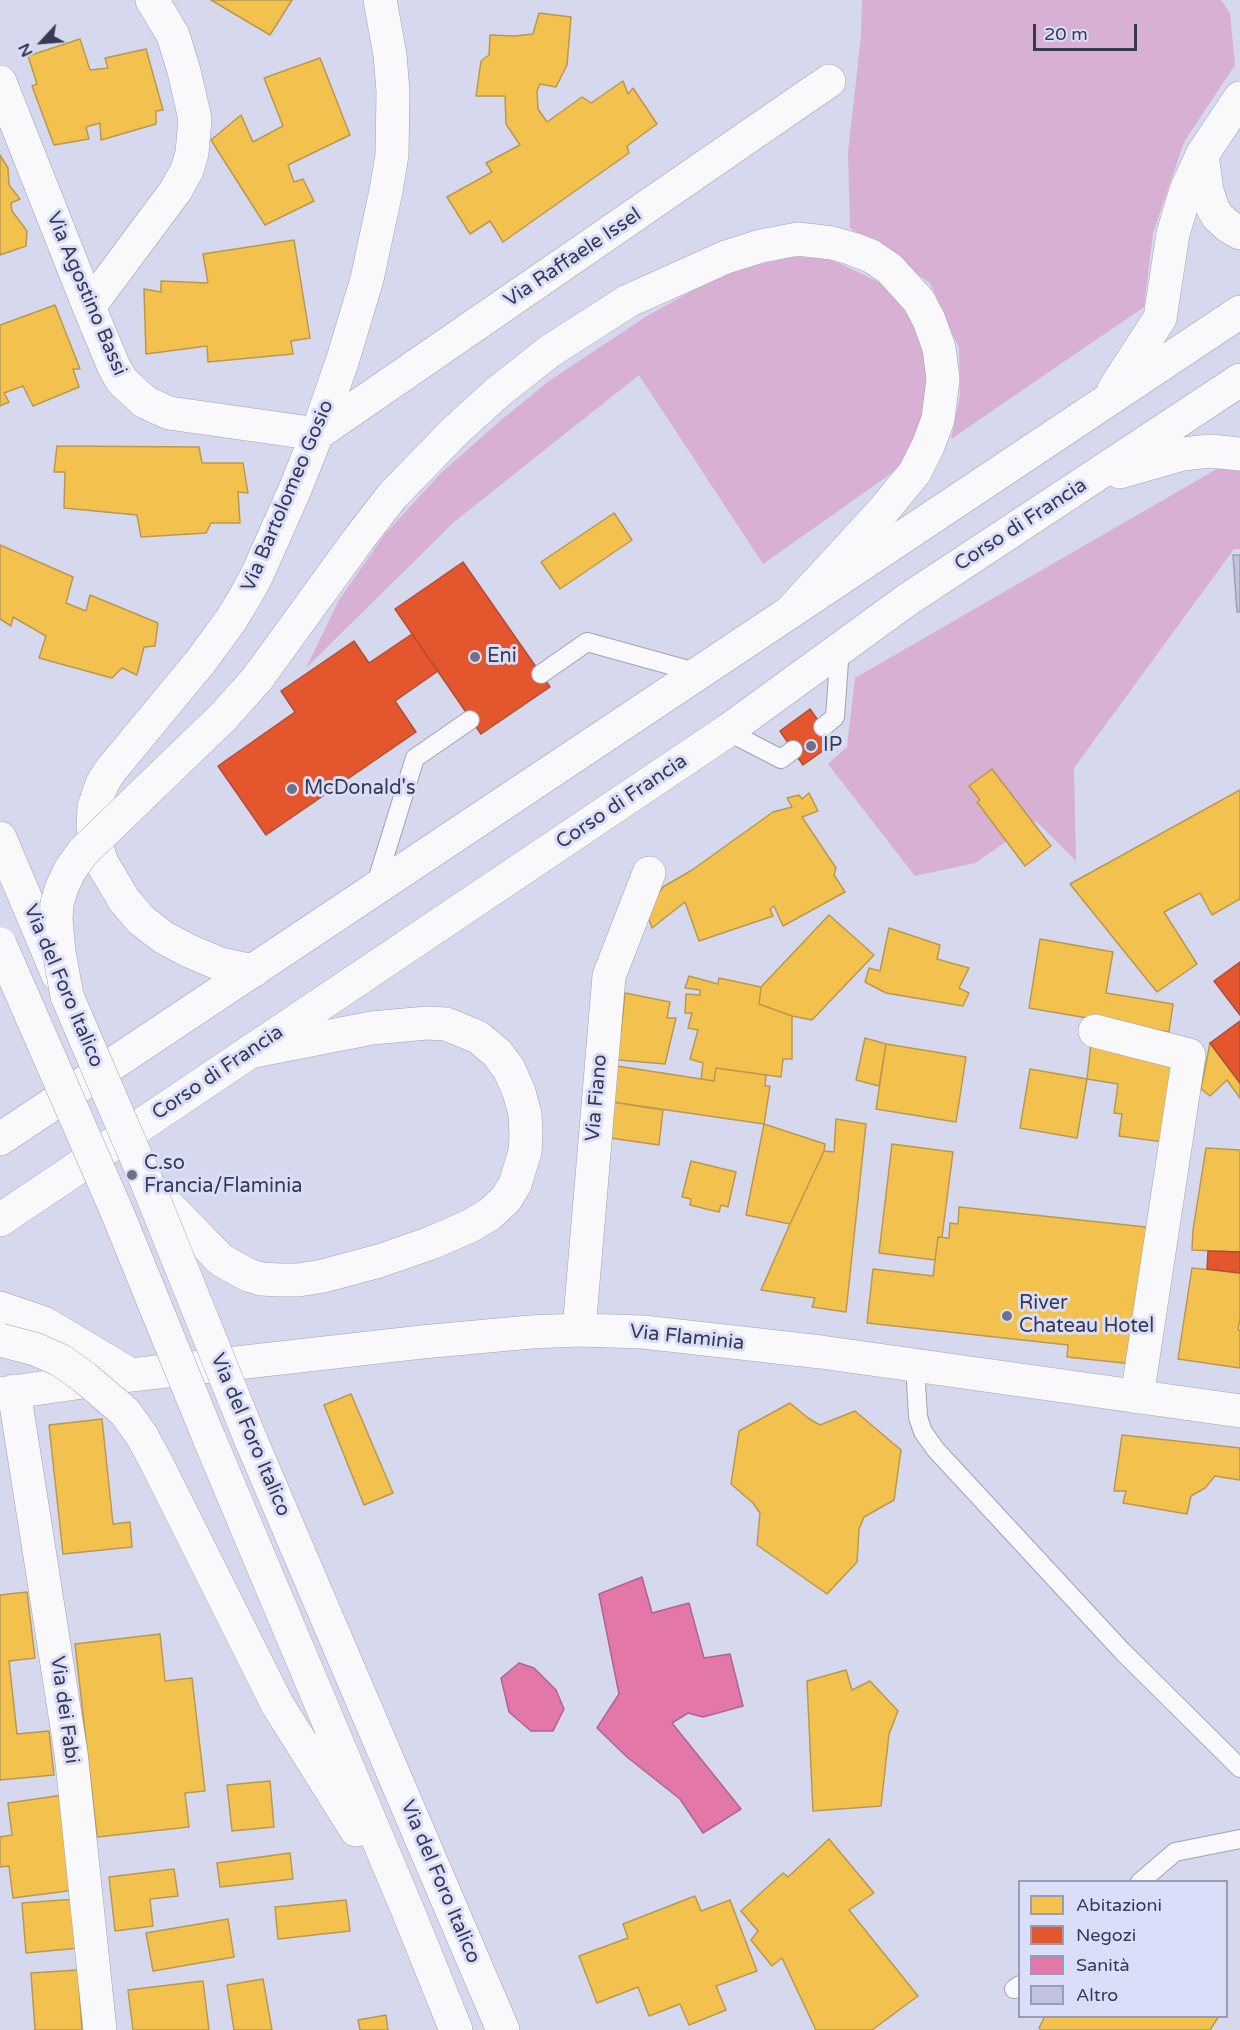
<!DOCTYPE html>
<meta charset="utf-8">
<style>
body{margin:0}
#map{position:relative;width:1240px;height:2030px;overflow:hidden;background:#d6d8ed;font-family:"Varela Round",sans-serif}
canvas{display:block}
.legend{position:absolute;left:1018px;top:1880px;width:210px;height:138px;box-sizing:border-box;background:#dbdef8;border:2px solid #999cb6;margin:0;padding:8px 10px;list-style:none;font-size:18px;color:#373a53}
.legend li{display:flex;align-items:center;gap:12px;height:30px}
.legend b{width:30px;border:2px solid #999cb6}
.north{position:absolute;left:12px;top:12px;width:60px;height:60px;-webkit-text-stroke:4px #dbdef8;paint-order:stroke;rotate:244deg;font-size:16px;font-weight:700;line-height:24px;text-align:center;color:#373a53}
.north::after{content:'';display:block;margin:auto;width:21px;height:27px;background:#373a53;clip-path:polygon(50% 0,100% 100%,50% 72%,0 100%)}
.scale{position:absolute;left:1033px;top:24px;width:104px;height:27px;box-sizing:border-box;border:3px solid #373a53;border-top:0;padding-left:8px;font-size:18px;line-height:21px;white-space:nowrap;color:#373a53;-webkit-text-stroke:4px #dbdef8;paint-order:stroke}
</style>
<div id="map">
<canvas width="1240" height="2030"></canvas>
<ul class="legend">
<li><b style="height:16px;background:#f2c14e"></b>Abitazioni</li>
<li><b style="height:16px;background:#e4572e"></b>Negozi</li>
<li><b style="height:16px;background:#e377a8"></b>Sanità</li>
<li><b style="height:16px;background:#c1c3de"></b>Altro</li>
</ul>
<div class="north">N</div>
<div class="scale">20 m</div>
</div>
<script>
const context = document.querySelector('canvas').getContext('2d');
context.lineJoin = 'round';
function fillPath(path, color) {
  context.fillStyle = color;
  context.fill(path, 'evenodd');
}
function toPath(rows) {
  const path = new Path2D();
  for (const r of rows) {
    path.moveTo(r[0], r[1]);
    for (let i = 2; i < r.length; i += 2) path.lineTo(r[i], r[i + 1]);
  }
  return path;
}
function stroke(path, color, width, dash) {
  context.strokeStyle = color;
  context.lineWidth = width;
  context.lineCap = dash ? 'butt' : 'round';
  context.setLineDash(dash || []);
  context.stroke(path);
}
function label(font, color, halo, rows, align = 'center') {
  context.font = font + ' "Varela Round",sans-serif';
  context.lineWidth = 6;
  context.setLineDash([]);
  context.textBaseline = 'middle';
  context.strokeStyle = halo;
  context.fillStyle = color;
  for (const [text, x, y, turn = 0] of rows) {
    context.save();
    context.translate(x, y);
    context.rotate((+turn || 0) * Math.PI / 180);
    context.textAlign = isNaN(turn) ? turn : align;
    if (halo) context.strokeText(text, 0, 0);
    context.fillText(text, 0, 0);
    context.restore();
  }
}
fillPath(toPath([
 [862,0,1221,0,1230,13,1235,65,1184,142,1153,233,1144,307,951,439,960,395,959,348,930,283,850,228,848,152,861,36],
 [792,257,828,258,860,273,884,285,909,315,929,365,923,425,899,468,763,564,639,375,454,522,306,668,339,600,385,534,441,473,500,421,549,381,647,316,708,282,747,267],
 [1222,466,1240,471,1240,549,1234,549,1074,768,1076,861,1036,821,975,863,915,876,828,764,847,747,855,678]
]), '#d7b0d4');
const homes = toPath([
 [211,0,292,0,270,35,211,0],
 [539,13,571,17,567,65,556,87,540,84,537,91,538,109,547,122,582,97,591,103,623,81,628,94,633,88,657,124,627,146,629,153,503,242,490,221,470,234,447,197,492,172,486,163,520,145,506,124,505,96,476,96,481,61,489,55,490,35,515,36,533,34,539,13],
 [80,39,90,70,108,68,105,58,146,49,163,110,156,111,156,124,101,140,100,123,86,127,89,139,54,145,32,86,37,84,28,56,80,39],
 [320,58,350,135,288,165,294,182,303,179,314,201,265,225,211,140,241,115,253,142,283,126,264,78,320,58],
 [0,155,8,168,9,185,20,199,11,203,12,211,27,231,26,246,0,255,0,155],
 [294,240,310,338,291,341,293,354,208,362,207,346,146,354,144,289,161,292,161,281,208,283,203,254,294,240],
 [55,305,80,369,73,369,79,387,33,406,23,386,4,393,9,402,0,406,0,325,55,305],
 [57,446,199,447,202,463,243,463,248,493,238,492,240,523,211,523,206,533,141,537,137,515,64,508,65,472,54,472,57,446],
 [614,513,632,540,560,589,541,562,614,513],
 [0,545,73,577,66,603,86,611,90,595,158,623,155,646,144,647,137,675,122,668,112,678,39,658,46,636,13,617,11,626,0,619,0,545],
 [992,769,1051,846,1025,866,977,802,980,800,969,786,992,769],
 [1240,790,1240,899,1212,915,1200,893,1164,912,1197,964,1157,992,1070,884,1240,790],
 [809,793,818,811,802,817,836,868,834,875,845,892,783,926,774,906,770,909,773,916,699,941,685,902,652,928,646,911,663,887,692,870,773,812,792,807,787,798,799,795,802,799,809,793],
 [829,915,874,955,812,1020,792,1016,759,1004,761,987,829,915],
 [889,928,940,945,937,959,969,968,959,988,969,993,963,1006,886,993,865,982,869,968,880,971,889,928],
 [1040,939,1113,952,1106,993,1173,1004,1169,1032,1029,1008,1040,939],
 [689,976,718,984,719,978,761,987,759,1004,792,1016,792,1059,783,1059,781,1077,716,1068,714,1081,701,1079,703,1063,690,1059,698,1030,688,1028,692,1013,685,1013,686,994,700,995,700,990,685,988,689,976],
 [625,993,670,1002,667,1018,676,1018,665,1064,607,1059,609,1027,621,1032,625,993],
 [865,1038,886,1044,879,1086,856,1080,865,1038],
 [1091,1043,1182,1055,1171,1143,1119,1136,1122,1114,1114,1113,1118,1084,1087,1079,1091,1043],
 [1210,1043,1240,1083,1240,1098,1227,1080,1210,1096,1201,1089,1210,1043],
 [886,1044,966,1057,956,1122,876,1109,886,1044],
 [617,1066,714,1081,716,1068,766,1075,765,1086,770,1086,764,1124,612,1102,617,1066],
 [1030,1069,1087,1079,1077,1138,1020,1128,1030,1069],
 [612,1102,663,1110,659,1145,610,1138,612,1102],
 [836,1119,866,1124,846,1312,812,1307,815,1298,761,1290,790,1224,824,1151,834,1152,836,1119],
 [764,1124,825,1144,824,1151,790,1224,746,1215,764,1124],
 [892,1144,953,1152,942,1237,938,1237,935,1260,879,1253,892,1144],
 [1206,1148,1240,1150,1240,1252,1192,1250,1193,1230,1206,1148],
 [691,1161,736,1172,728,1207,721,1205,719,1212,690,1205,691,1199,682,1197,691,1161],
 [959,1207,1155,1228,1133,1364,1067,1357,1068,1345,867,1323,873,1269,933,1276,938,1237,949,1238,950,1223,958,1224,959,1207],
 [1192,1268,1240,1273,1240,1318,1238,1330,1240,1330,1240,1368,1178,1359,1192,1268],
 [351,1394,393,1493,364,1505,324,1405,351,1394],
 [790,1403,808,1418,820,1425,855,1411,901,1450,894,1500,864,1517,859,1529,857,1562,827,1594,757,1545,760,1513,753,1503,731,1484,739,1431,790,1403],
 [102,1419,113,1524,130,1522,132,1547,63,1554,49,1425,102,1419],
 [1122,1435,1240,1448,1240,1480,1215,1476,1205,1488,1191,1496,1187,1514,1123,1503,1126,1491,1114,1491,1122,1435],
 [27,1592,35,1658,9,1661,17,1734,49,1731,54,1775,0,1780,0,1595,27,1592],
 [160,1634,165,1681,192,1678,205,1791,185,1793,189,1827,97,1837,75,1644,160,1634],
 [846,1670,852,1690,870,1681,898,1711,889,1734,881,1806,813,1811,807,1681,846,1670],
 [270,1781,274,1827,232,1831,227,1785,270,1781],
 [63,1795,75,1890,13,1898,9,1866,0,1867,0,1837,12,1835,8,1803,63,1795],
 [829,1839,874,1893,849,1910,918,1996,872,2030,816,2030,782,1958,772,1966,751,1940,758,1931,741,1911,783,1873,788,1877,829,1839],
 [290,1853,293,1879,220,1887,217,1863,290,1853],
 [174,1869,178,1896,150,1899,153,1926,115,1931,109,1877,174,1869],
 [695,1896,701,1911,730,1900,757,1971,716,1986,726,2010,689,2025,680,2004,649,2016,638,1987,597,2003,579,1956,628,1938,623,1924,695,1896],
 [76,1899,80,1948,26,1953,22,1903,76,1899],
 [346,1900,350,1931,278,1939,275,1907,346,1900],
 [228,1919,234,1957,153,1971,146,1933,228,1919],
 [78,1970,82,2030,35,2030,31,1973,78,1970],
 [263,1979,272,2030,234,2030,227,1985,263,1979],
 [203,1981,209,2030,133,2030,128,1990,203,1981],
 [386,2015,388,2030,360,2030,358,2020,386,2015],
 [1045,2016,1219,2016,1210,2030,1041,2030,1039,2028,1045,2016]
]);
fillPath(homes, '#f2c14e');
stroke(homes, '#ba9850', 1.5);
const shops = toPath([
 [463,562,550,687,481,734,395,609,463,562],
 [412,634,438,671,395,701,416,732,266,835,218,766,295,712,281,691,354,641,369,663,412,634],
 [810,709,834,743,803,765,780,731,810,709],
 [1240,962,1240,1015,1214,981,1240,962],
 [1240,1021,1240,1083,1210,1043,1240,1021],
 [1208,1251,1240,1252,1240,1273,1207,1269,1208,1251]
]);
fillPath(shops, '#e4572e');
stroke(shops, '#b04e39', 1.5);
const health = toPath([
 [642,1577,652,1613,689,1603,704,1658,730,1654,743,1706,703,1717,688,1713,672,1723,741,1809,703,1833,680,1799,627,1757,597,1728,619,1694,599,1594,642,1577],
 [519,1663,534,1668,556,1690,564,1709,553,1731,531,1731,509,1712,501,1678,519,1663]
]);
fillPath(health, '#e377a8');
stroke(health, '#af658e', 1.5);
const building = toPath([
 [1233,555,1240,555,1240,612,1237,612,1233,555]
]);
fillPath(building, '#c1c3de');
stroke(building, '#9d9fb3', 1.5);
const lane = toPath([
 [541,674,587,642,699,673],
 [823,727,835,717,840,648],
 [727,731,781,759,793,750],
 [375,887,415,758,470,720],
 [915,1365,918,1417,923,1432,936,1450,1122,1651,1240,1768],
 [1140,1882,1175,1852,1240,1839],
 [1014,1989,1020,1985]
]);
const street = toPath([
 [0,82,89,307,114,367,122,381,145,402,169,413,317,434],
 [89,307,176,190,187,170,192,153,195,119,184,71,173,35,152,0],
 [317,434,829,81],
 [253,971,220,964,187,950,163,937,141,920,124,900,102,863,95,841,93,826,94,807,102,784,110,771,201,661,231,620,245,597,257,575,296,487,317,434,343,359,367,279,386,191,392,155,393,91,390,55,380,0],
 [1095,1031,1189,1055,1137,1397],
 [0,1308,44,1323,131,1375],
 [579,1330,609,976,649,873],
 [14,1391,71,1753,100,2030],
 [0,1394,131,1375,422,1342,531,1332,579,1330,643,1332,821,1352,1240,1411]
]);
const primary = toPath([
 [1202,155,1207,191,1213,209,1218,217,1228,226,1240,233],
 [1114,389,1160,318,1173,234,1186,190,1202,155,1240,98],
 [1120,472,1183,454,1210,451,1240,454],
 [0,1139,1240,312],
 [0,1220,727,731,907,600,1240,380]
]);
const highway = toPath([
 [257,679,358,540,392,496,455,431,498,392,550,351,628,301,726,257,761,246,798,239,832,243,853,249,871,256,890,269,919,301,929,320,939,348,943,379,938,419,928,446,915,472,883,511,790,612],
 [0,838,58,975],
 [148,1185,221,1260,248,1275,261,1279,280,1280,298,1280,323,1276,379,1261,431,1243,470,1226,490,1214,506,1199,515,1184,525,1152,526,1135,525,1114,519,1092,509,1069,497,1053,478,1037,446,1024,427,1023,372,1028,249,1052],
 [209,1438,408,1911,456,2030],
 [250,1438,503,2030],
 [277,1704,356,1830]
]);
stroke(lane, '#a1a2b7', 20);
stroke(street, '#a1a2b7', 34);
stroke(primary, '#a1a2b7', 34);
stroke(highway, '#a1a2b7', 34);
stroke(lane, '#f9f9fc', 18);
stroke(street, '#f9f9fc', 33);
stroke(primary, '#f9f9fc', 33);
stroke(highway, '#f9f9fc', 33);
const highwayBridge = toPath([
 [0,944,117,1212,209,1438],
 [0,1340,35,1349,60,1360,84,1377,125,1412,142,1436,156,1462,277,1704],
 [250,1438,148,1185,67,996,59,952,56,920,57,903,62,887,70,870,83,852,223,717,257,679]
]);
stroke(highwayBridge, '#a1a2b7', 34, []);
stroke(highwayBridge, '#f9f9fc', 33);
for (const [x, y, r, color] of [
 [475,657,6,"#6f7189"],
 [811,746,6,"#6f7189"],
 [292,789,6,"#6f7189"],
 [132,1175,6,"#6f7189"],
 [1007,1316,6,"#6f7189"]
]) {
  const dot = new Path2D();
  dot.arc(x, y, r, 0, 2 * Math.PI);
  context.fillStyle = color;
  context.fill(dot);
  stroke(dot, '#dbdef8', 2);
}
label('20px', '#373a53', '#dbdef8', [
 ["Via Raffaele Issel",573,258,-34],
 ["Via Agostino Bassi",86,294,67],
 ["Via Bartolomeo Gosio",288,496,-67],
 ["Corso di Francia",1021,525,-33],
 ["Corso di Francia",622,802,-34],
 ["Via del Foro Italico",63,986,67],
 ["Corso di Francia",218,1073,-34],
 ["Via Fiano",597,1098,-85],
 ["Via Flaminia",687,1338,6],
 ["Via del Foro Italico",250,1435,67],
 ["Via dei Fabi",64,1710,82],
 ["Via del Foro Italico",440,1882,67]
]);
label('20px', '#373a53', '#dbdef8', [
 ["Eni",487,657],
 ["IP",823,746],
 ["McDonald's",304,789],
 ["C.so",144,1164],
 ["Francia/Flaminia",144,1187],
 ["River",1019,1304],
 ["Chateau Hotel",1019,1327]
], 'left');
</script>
